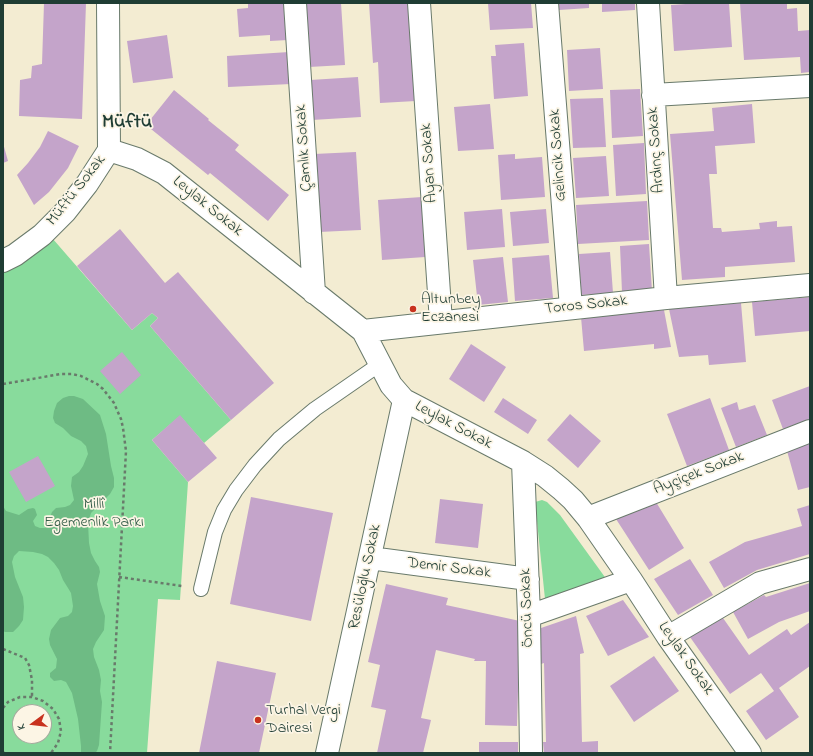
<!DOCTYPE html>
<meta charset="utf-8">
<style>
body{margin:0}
#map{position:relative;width:813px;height:756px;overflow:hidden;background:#f3ecd2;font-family:"Indie Flower",sans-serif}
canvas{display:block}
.frame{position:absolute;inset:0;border:4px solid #1f3d34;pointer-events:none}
.north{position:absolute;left:12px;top:704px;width:40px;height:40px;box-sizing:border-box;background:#fcf5e5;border:1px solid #a4ab9e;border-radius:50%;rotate:255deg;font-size:11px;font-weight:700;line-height:16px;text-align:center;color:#1f3d34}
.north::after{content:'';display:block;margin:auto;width:14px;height:18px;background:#c8321e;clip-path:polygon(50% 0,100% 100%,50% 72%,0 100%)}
</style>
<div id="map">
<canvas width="813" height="756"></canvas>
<div class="frame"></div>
<div class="north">K</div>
</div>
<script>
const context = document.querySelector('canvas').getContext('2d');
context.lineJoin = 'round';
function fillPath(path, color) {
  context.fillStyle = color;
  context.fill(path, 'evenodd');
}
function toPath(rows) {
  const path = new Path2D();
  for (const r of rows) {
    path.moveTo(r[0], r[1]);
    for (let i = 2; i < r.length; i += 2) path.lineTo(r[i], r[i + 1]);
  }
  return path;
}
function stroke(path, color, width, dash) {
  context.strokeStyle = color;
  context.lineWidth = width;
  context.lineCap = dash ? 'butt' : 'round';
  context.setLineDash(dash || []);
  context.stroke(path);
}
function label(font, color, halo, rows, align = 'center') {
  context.font = font + ' "Indie Flower",sans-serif';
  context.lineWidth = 3.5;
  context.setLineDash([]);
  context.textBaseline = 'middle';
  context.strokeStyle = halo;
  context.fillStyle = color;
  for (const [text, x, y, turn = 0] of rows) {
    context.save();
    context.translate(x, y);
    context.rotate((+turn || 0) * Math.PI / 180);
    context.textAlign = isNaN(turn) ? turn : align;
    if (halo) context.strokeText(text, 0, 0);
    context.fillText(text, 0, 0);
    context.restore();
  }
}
fillPath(toPath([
 [46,231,132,330,152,313,158,318,150,326,231,420,204,443,180,416,152,440,188,482,180,600,158,599,147,753,3,753,3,261],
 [20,712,44,712,44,736,20,736],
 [542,500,547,502,560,515,607,580,545,599,535,502]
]), '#88db9c');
fillPath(toPath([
 [69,396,74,396,83,399,100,415,106,434,111,466,114,478,114,487,110,494,91,513,88,523,89,543,91,553,95,561,99,567,100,572,97,584,100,601,105,616,104,630,96,642,93,649,94,657,99,670,101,680,100,691,102,702,99,745,97,751,95,753,81,753,81,746,78,719,72,693,66,682,61,680,54,681,50,677,50,673,56,668,57,659,50,645,49,639,51,630,60,618,68,616,72,612,73,606,71,593,68,588,63,580,59,570,54,563,48,557,42,554,33,552,19,551,14,556,12,562,15,577,23,597,24,607,23,620,19,626,13,632,5,632,3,631,3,506,6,511,19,515,28,509,33,508,35,509,37,515,33,521,35,526,40,528,45,528,49,524,50,517,52,512,56,508,65,507,70,505,74,500,71,486,72,477,79,472,83,466,88,454,86,446,81,441,71,436,63,428,55,423,53,418,54,411,57,403,63,398]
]), '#6ebb84');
fillPath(toPath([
 [44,3,86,3,82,119,19,116,20,80,31,78,32,66,42,64],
 [248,3,286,3,288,40,270,41,270,35,239,37,237,9,248,8],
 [305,3,341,3,345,65,309,67],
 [369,3,410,3,416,101,380,103,378,62,373,63],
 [488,3,531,3,533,28,490,30],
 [558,3,589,3,589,8,559,10],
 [602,3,635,3,635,10,602,12],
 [700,3,729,3,732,47,674,51,671,5],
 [740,3,787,3,787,9,797,8,798,31,810,30,810,72,801,73,800,57,744,60],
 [167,35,173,78,133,83,127,41],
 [524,43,528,96,494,99,491,56,496,56,495,45],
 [600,48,603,89,569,91,567,50],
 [289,52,291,84,228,87,227,56],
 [358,77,361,117,312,120,310,80],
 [640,89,643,136,612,138,610,90],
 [174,90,209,119,208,120,239,145,235,150,289,195,268,221,210,173,208,175,146,125],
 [603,98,606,147,573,148,570,99],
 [490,104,494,149,458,151,454,107],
 [752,104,755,143,715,146,717,174,709,174,713,228,721,228,722,232,760,229,759,223,777,221,777,227,792,226,795,262,725,267,725,277,682,280,670,134,714,131,712,108],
 [48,131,79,146,68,168,49,192,34,205,17,175,28,163,40,147],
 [3,143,8,161,3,163],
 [644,143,646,194,616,196,613,145],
 [356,152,361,230,319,232,314,154],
 [515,154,515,159,542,157,545,197,501,200,498,155],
 [606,156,609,196,576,198,573,158],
 [422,197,425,257,382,260,378,200],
 [647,201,649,240,578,244,576,205],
 [502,209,505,247,467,250,464,212],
 [546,209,549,243,513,246,510,212],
 [120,229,165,283,178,272,274,383,231,420,150,326,158,318,152,313,132,330,77,266],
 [649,244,652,291,622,292,620,246],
 [610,252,613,293,581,295,579,254],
 [549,255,553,298,515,301,512,258],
 [503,257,508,302,478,305,473,260],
 [810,297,810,331,755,336,752,302],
 [741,303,746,362,709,365,708,355,679,357,669,309],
 [664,310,671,347,654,349,654,344,584,351,581,317],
 [471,344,506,367,484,402,449,379],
 [122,352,141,375,120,394,100,371],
 [810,386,810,419,783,429,772,400],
 [503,398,537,420,528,434,494,412],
 [710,398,729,450,687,466,667,414],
 [737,402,739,410,755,405,767,435,736,447,721,408],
 [570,414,601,441,578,468,547,440],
 [180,415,217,458,188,482,152,440],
 [810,441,810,487,798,490,787,451],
 [38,456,55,486,26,502,9,472],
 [251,497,333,513,311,621,230,604],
 [440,499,483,504,478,548,435,543],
 [656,502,684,548,649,570,616,519],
 [810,505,810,554,757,570,724,588,709,562,745,542,802,526,797,509],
 [690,559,713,595,678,615,654,579],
 [810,583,810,611,779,622,748,639,733,612,764,595,766,597],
 [386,584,448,598,446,605,520,621,517,726,485,725,486,661,474,661,475,659,436,650,421,718,431,720,423,753,377,753,386,710,371,707,380,665,368,662],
 [623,600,649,637,608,656,586,616],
 [576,616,584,653,580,654,582,742,598,741,598,753,544,753,543,742,546,742,544,663,541,664,541,628],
 [723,618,749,655,787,629,791,635,810,622,810,666,779,688,799,717,766,740,746,711,774,691,761,673,730,694,690,637],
 [654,656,679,691,634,722,610,686],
 [217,661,276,673,259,753,199,753],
 [479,742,518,742,518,753,479,753]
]), '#c4a4ca');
const lane = toPath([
 [201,589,215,532,224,510,236,490,255,465,279,439,315,409,380,364]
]);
const street = toPath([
 [295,3,314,293],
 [419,3,441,322],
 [547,3,571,308],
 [648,3,666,298],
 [653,95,810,86],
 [109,150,137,159,164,173,363,331,391,385,404,400,523,462,545,476,561,489,573,500,588,518,631,580,668,637,750,753],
 [3,261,15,255,42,235,65,212,87,184,109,150,108,3],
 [363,331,666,298,810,285],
 [523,462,529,616,531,753],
 [588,518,810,431],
 [370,558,528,579],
 [529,616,631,580],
 [668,637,760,583,810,569],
 [327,753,404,400]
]);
stroke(lane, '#697a6b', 16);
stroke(street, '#697a6b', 24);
stroke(toPath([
 [3,384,61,374,72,374,81,376,97,384,103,389,114,403,121,419,123,428,126,451,110,753],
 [119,577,182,586],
 [3,649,25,658,29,665,32,680,32,697],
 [3,708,8,702,20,697,32,697,43,701,53,709,59,719,61,731,58,743,51,753],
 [3,752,4,753]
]), '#697a6b', 2.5, [3, 3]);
stroke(lane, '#fff', 14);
stroke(street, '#fff', 22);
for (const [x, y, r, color] of [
 [413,309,4,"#c8321e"],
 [258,720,4,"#c8321e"]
]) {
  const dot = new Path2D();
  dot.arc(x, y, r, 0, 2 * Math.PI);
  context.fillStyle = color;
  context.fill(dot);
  stroke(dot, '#fcf5e5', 1.5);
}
label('16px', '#1f3d34', '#fcf5e5', [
 ["Çamlık Sokak",305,148,-94],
 ["Ardınç Sokak",657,150,-94],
 ["Gelincik Sokak",559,155,-94],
 ["Ayan Sokak",430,163,-94],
 ["Müftü Sokak",77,191,-52],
 ["Leylak Sokak",207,207,39],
 ["Toros Sokak",586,306,-6],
 ["Leylak Sokak",453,426,28],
 ["Ayçiçek Sokak",699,474,-21],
 ["Demir Sokak",449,569,7],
 ["Resüloğlu Sokak",366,577,-78],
 ["Öncü Sokak",528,608,-92],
 ["Leylak Sokak",685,659,55]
]);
label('16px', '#1f3d34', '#fcf5e5', [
 ["Altunbey",421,300],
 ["Eczanesi",421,318],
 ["Turhal Vergi",266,711],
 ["Dairesi",266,729]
], 'left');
label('16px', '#345d49', '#fcf5e5', [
 ["Millî",94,505],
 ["Egemenlik Parkı",94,523]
]);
label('bold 20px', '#1f3d34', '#fcf5e5', [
 ["Müftü",127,124]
]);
</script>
